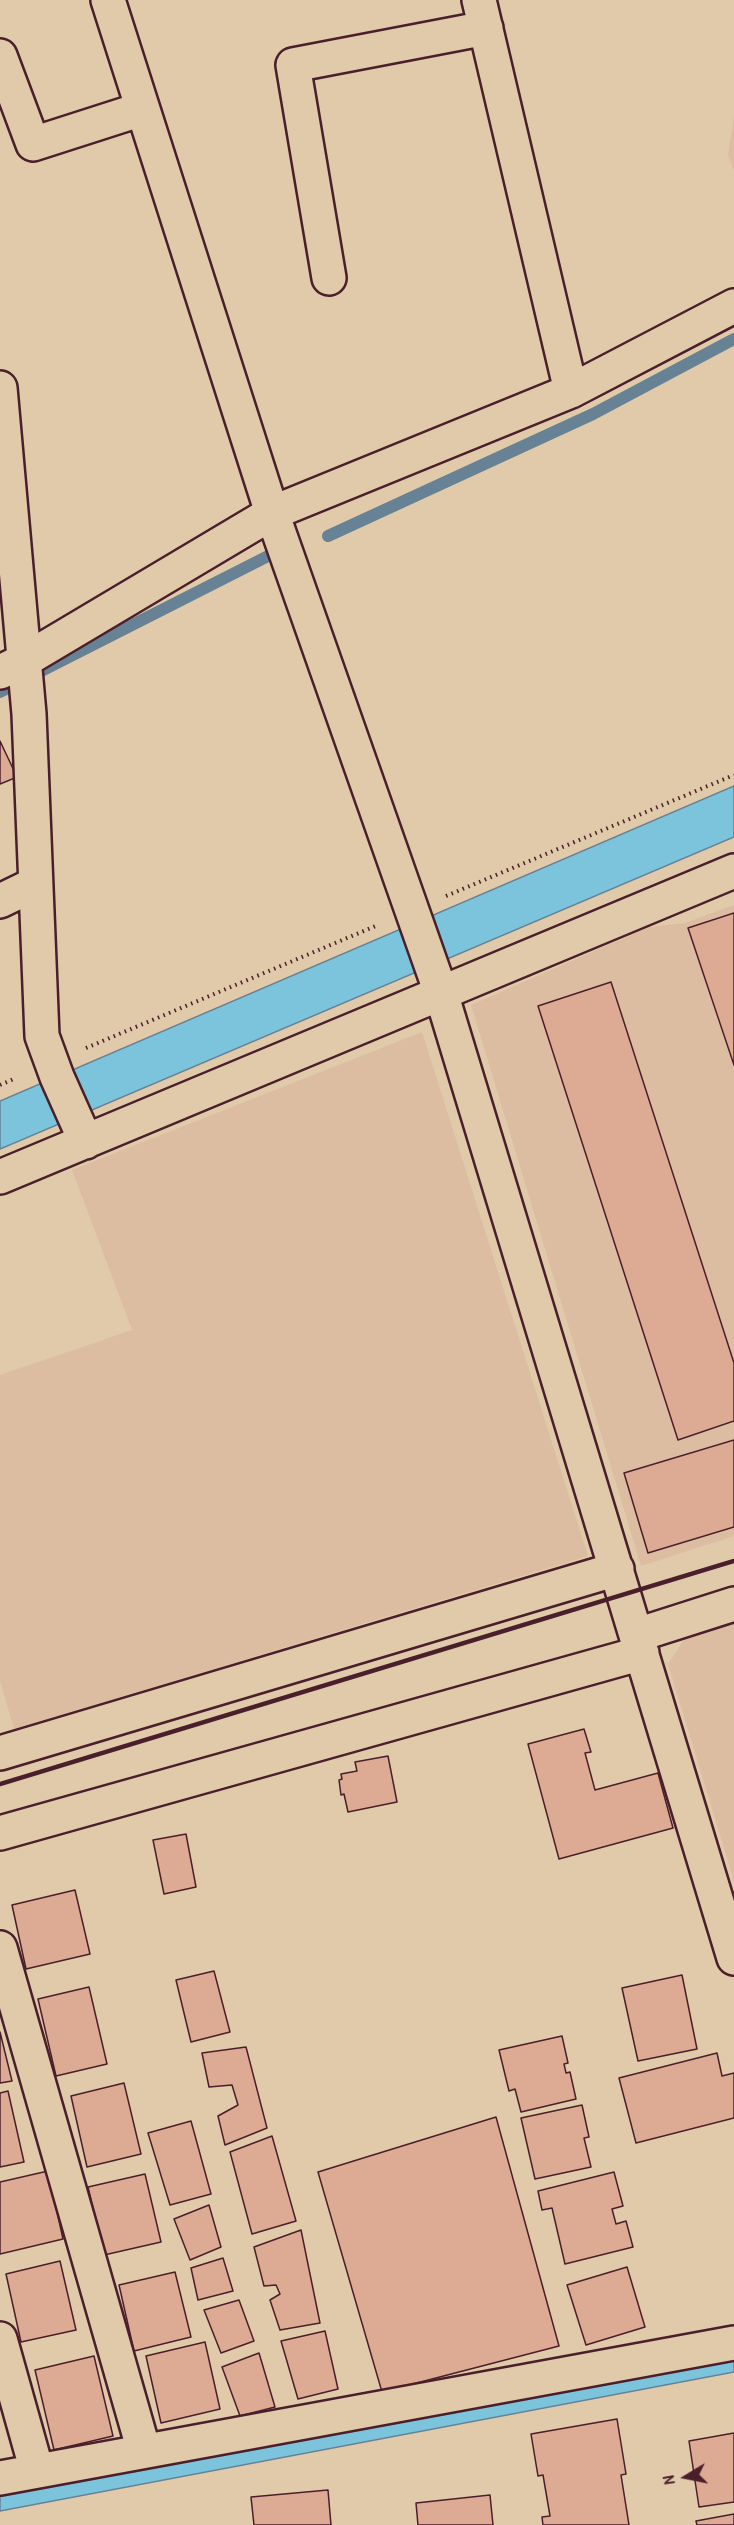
<!DOCTYPE html>
<style>
body{margin:0}
#map{position:relative;width:734px;height:2525px;overflow:hidden;background:#e1caaa;font-family:"Patrick Hand",sans-serif}
canvas{display:block}
.north{position:absolute;left:656px;top:2447px;width:60px;height:60px;-webkit-text-stroke:4px #e1caaa;paint-order:stroke;rotate:260deg;font-size:16px;font-weight:700;line-height:24px;text-align:center;color:#4a1f2b}
.north::after{content:'';display:block;margin:auto;width:21px;height:27px;background:#4a1f2b;clip-path:polygon(50% 0,100% 100%,50% 72%,0 100%)}
</style>
<div id="map">
<canvas width="734" height="2525"></canvas>
<div class="north">N</div>
</div>
<script>
const context = document.querySelector('canvas').getContext('2d');
context.lineJoin = 'round';
function fillPath(path, color) {
  context.fillStyle = color;
  context.fill(path, 'evenodd');
}
function toPath(rows) {
  const path = new Path2D();
  for (const r of rows) {
    path.moveTo(r[0], r[1]);
    for (let i = 2; i < r.length; i += 2) path.lineTo(r[i], r[i + 1]);
  }
  return path;
}
function stroke(path, color, width, dash) {
  context.strokeStyle = color;
  context.lineWidth = width;
  context.lineCap = dash ? 'butt' : 'round';
  context.setLineDash(dash || []);
  context.stroke(path);
}
fillPath(toPath([
 [734,117,734,171,728,155],
 [734,905,734,913,688,928,734,1065,734,1363,611,983,538,1006,678,1439,734,1422,734,1440,648,1553,734,1527,734,1536,641,1566,471,1005,649,927,685,923],
 [422,1032,588,1556,14,1729,0,1681,0,1375,132,1330,72,1170],
 [734,1617,734,1881,668,1664,689,1632]
]), '#ddbda1');
const water = toPath([
 [734,786,734,837,0,1149,0,1101,734,786],
 [734,2361,734,2372,0,2511,0,2496,734,2361]
]);
fillPath(water, '#7bc4dc');
stroke(water, '#678295', 1.5);
stroke(toPath([
 [328,536,593,414,734,339],
 [0,692,278,551]
]), '#678295', 12);
const building = toPath([
 [0,741,17,777,0,784,0,741],
 [734,913,734,1065,688,928,734,913],
 [611,982,734,1363,734,1421,678,1440,538,1006,611,982],
 [734,1440,734,1527,648,1553,624,1473,734,1440],
 [584,1729,591,1752,585,1753,595,1790,658,1773,673,1828,559,1859,528,1744,584,1729],
 [388,1756,397,1802,348,1812,344,1794,341,1795,339,1780,342,1779,341,1774,357,1771,355,1762,388,1756],
 [186,1834,196,1887,164,1894,153,1840,186,1834],
 [75,1890,90,1954,26,1969,12,1905,75,1890],
 [214,1971,230,2032,191,2042,176,1980,214,1971],
 [682,1975,697,2049,638,2061,622,1988,682,1975],
 [89,1987,107,2064,56,2076,38,1999,89,1987],
 [0,2032,12,2081,0,2083,0,2032],
 [562,2036,568,2063,564,2064,566,2073,570,2072,576,2099,521,2112,515,2089,509,2091,499,2050,562,2036],
 [246,2047,267,2128,225,2145,218,2116,238,2105,232,2085,209,2087,202,2053,246,2047],
 [717,2053,722,2076,734,2073,734,2118,636,2143,619,2078,717,2053],
 [124,2083,141,2154,87,2167,71,2096,124,2083],
 [8,2091,24,2162,0,2167,0,2093,8,2091],
 [582,2105,589,2137,584,2138,591,2167,535,2179,521,2118,582,2105],
 [496,2117,559,2346,382,2392,318,2172,496,2117],
 [191,2121,211,2194,170,2205,148,2133,191,2121],
 [272,2136,296,2221,252,2234,230,2152,272,2136],
 [48,2171,63,2239,0,2254,0,2182,48,2171],
 [614,2172,623,2206,612,2209,616,2224,626,2221,633,2247,565,2264,552,2208,542,2210,538,2191,614,2172],
 [145,2174,161,2242,104,2255,88,2187,145,2174],
 [209,2205,221,2247,190,2260,174,2219,209,2205],
 [301,2230,320,2323,280,2330,270,2300,280,2294,276,2285,264,2286,254,2247,301,2230],
 [223,2258,233,2291,198,2300,191,2268,223,2258],
 [60,2261,76,2330,21,2342,6,2274,60,2261],
 [627,2267,645,2327,586,2345,567,2285,627,2267],
 [175,2272,191,2337,134,2351,119,2285,175,2272],
 [239,2300,254,2341,221,2353,204,2310,239,2300],
 [325,2331,338,2389,298,2399,281,2341,325,2331],
 [205,2342,220,2409,161,2423,146,2356,205,2342],
 [259,2353,275,2407,240,2416,222,2367,259,2353],
 [94,2356,113,2436,54,2450,35,2370,94,2356],
 [617,2419,626,2474,621,2475,629,2525,543,2525,542,2517,550,2516,543,2475,538,2476,531,2434,617,2419],
 [734,2433,734,2502,699,2507,689,2441,734,2433],
 [328,2490,331,2525,254,2525,251,2497,328,2490],
 [490,2495,493,2525,418,2525,416,2503,490,2495],
 [734,2514,734,2525,697,2525,696,2521,734,2514]
]);
fillPath(building, '#ddaa93');
stroke(building, '#4a1f2b', 1.5);
const minor = toPath([
 [108,0,272,513,441,993,734,1958],
 [479,0,571,391],
 [0,56,33,144,142,109],
 [329,278,293,65,486,28],
 [0,388,29,714,42,1036,57,1077,86,1142],
 [0,672,25,660,272,513,571,391,734,306],
 [0,901,35,884],
 [0,1177,734,871],
 [637,1635,734,1604],
 [0,1753,617,1569],
 [0,1833,642,1653],
 [0,1948,144,2451],
 [0,2339,37,2471],
 [0,2478,734,2343]
]);
stroke(minor, '#4a1f2b', 38);
stroke(toPath([
 [446,896,734,775],
 [86,1048,378,925],
 [0,1085,16,1078]
]), '#4a1f2b', 4, [1.5, 4.5]);
stroke(minor, '#e1caaa', 33);
stroke(toPath([
 [0,1784,734,1561]
]), '#4a1f2b', 4.5);
</script>
